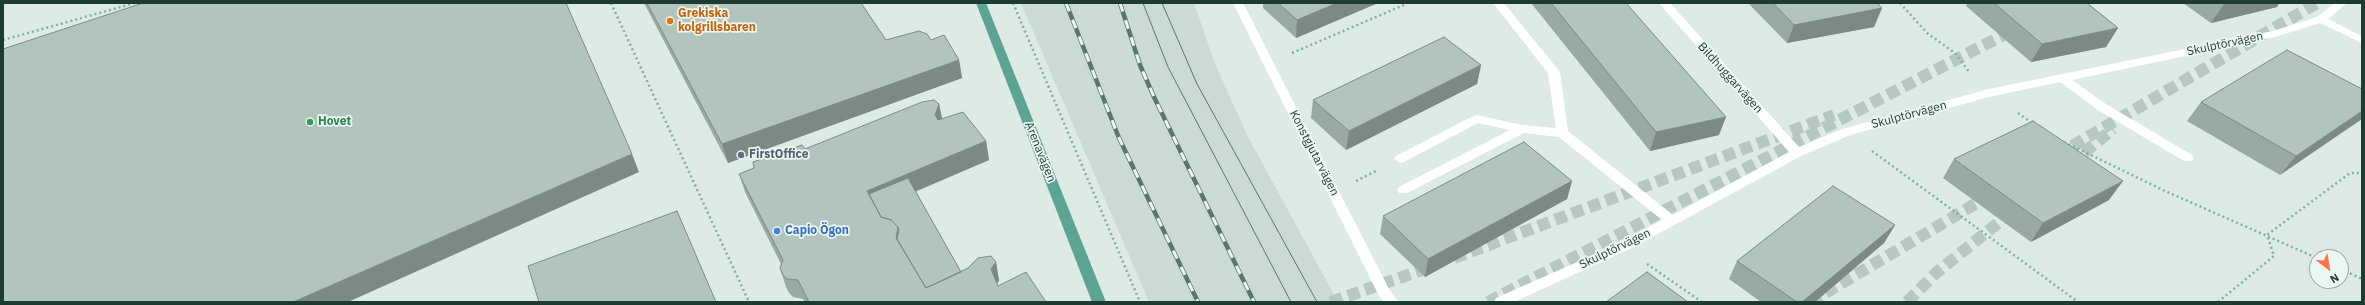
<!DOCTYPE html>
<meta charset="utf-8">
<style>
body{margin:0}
#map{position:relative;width:2365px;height:305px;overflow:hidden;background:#ddebe4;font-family:"IBM Plex Sans",sans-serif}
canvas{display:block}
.frame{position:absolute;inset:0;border:4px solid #1d3b33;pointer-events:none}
.north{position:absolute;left:2309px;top:249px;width:40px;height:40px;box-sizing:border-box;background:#edf7f2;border:1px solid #9aaca6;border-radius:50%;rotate:149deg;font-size:11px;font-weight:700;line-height:16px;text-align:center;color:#1d3b33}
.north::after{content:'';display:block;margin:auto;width:14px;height:18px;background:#ff7346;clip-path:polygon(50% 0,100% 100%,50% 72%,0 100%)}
</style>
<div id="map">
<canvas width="2365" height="305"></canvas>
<div class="frame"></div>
<div class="north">N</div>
</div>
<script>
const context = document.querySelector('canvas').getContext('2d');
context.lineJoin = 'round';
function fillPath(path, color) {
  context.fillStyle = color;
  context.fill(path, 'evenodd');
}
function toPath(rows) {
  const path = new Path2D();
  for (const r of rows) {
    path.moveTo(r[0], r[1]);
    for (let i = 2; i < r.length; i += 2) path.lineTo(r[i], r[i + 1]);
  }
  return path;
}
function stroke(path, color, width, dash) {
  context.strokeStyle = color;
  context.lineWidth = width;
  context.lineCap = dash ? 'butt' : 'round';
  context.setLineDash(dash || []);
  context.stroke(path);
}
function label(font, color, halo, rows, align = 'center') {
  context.font = font + ' "IBM Plex Sans",sans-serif';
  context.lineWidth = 3.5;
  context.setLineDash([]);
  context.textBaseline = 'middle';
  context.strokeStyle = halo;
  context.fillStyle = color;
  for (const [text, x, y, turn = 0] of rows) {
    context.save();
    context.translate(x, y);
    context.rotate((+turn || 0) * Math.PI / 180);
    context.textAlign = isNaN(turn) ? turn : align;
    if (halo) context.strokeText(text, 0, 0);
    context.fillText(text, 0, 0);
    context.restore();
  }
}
fillPath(toPath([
 [1021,3,1194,3,1215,64,1248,137,1338,302,1149,302]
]), '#cbdad3');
stroke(toPath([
 [2057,155,2317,3],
 [2070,164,2113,129],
 [1454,258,1834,115],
 [1331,302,1433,266],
 [1488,302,2015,29],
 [1810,302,1992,194],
 [1907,302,1936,273,2014,210]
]), '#b7c8c1', 12, [12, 6]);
stroke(toPath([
 [611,3,749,302],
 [1013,3,1140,302],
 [1900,3,1927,33,1955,53,1970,73],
 [3,40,135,3],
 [1292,53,1404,5],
 [2018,113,2032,123],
 [2064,142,2165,191,2317,258],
 [1872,151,2078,302],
 [1356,181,1378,170],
 [1647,264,1702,302],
 [2341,269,2362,279],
 [2218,302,2274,256,2267,235,2350,173,2362,173]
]), '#7ab1a0', 2.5, [2, 3]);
fillPath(toPath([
 [1233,3,1243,3,1389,289,1398,302,1384,302,1379,296,1233,3],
 [1493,3,1504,3,1560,72,1568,131,1673,215,1789,152,1659,3,1670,3,1799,147,1842,129,1989,89,2273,31,2317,17,2335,3,2347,3,2328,19,2362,36,2362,43,2320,23,2275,37,2072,80,2106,104,2192,155,2194,158,2192,161,2184,161,2098,110,2060,82,1989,97,1850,135,1801,156,1630,249,1514,302,1494,302,1496,298,1620,243,1662,220,1559,137,1524,133,1407,193,1399,193,1397,190,1399,187,1510,130,1478,123,1404,162,1400,163,1394,159,1396,156,1473,116,1477,115,1522,125,1556,128,1548,73,1493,3]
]), '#fff');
fillPath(toPath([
 [976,3,986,3,1106,302,1092,302,976,3]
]), '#5da592');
stroke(toPath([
 [1143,3,1168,67,1291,302],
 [1162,3,1197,84,1317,302]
]), '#57776e', 1);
const rail = toPath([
 [1066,3,1119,138,1198,302],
 [1120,3,1140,65,1154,97,1254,302]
]);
stroke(rail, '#57776e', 4.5);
stroke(rail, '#edf7f2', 3, [9]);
fillPath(toPath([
 [644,3,861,3,886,40,931,40,959,60,962,78,728,163],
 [1263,3,1378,3,1296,38,1263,8],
 [1531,3,1626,3,1719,135,1650,151],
 [1748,3,1877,3,1882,8,1874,27,1787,43],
 [1967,3,2087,3,2118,28,2106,47,2031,62,1966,6],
 [2183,3,2279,3,2277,7,2211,23],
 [1481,65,1477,84,1346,150,1311,118,1313,100],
 [2362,89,2280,175,2187,121,2201,102],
 [939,104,942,119,986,141,989,160,915,192,961,272,996,262,999,281,997,283,998,286,1046,302,805,302,803,299,793,297,789,293,786,287,780,268,781,264,745,192,739,174,805,149],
 [1954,159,2109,200,2031,242,1943,178],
 [1572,181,1567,199,1425,277,1380,234,1383,216],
 [1895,225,1884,243,1815,302,1761,302,1729,279,1737,261]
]), '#99a9a3');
fillPath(toPath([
 [1337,3,1378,3,1296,38,1297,20],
 [2228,3,2279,3,2277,7,2211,23,2224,4],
 [1882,8,1874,27,1787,43,1794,25],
 [2118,28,2106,47,2031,62,2042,44],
 [959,60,962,78,728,163,722,144],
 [1481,65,1477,84,1346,150,1349,131],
 [939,104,943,123,939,133,935,115],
 [2362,111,2362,119,2280,175,2296,156],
 [1726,117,1719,135,1650,151,1656,132],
 [986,141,989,160,876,208,867,191],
 [632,154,639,172,348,302,293,302],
 [1572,181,1567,199,1425,277,1428,259],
 [2123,181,2109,200,2031,242,2043,223],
 [1895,225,1884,243,1815,302,1802,302],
 [898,227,902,249,896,238],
 [996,262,999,281,993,288,991,269]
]), '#7d8a84');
const building = toPath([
 [143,3,566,3,632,154,293,302,3,302,3,49,143,3],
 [647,3,861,3,886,40,919,31,927,34,931,40,944,35,959,60,722,144,647,3],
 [1278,3,1337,3,1297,20,1278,3],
 [1551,3,1626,3,1726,117,1656,132,1551,3],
 [1773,3,1877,3,1882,8,1794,25,1773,3],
 [1994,3,2087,3,2118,28,2042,44,1994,3],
 [1444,37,1481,65,1349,131,1313,100,1444,37],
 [2287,50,2362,89,2362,111,2296,156,2201,102,2287,50],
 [934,100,939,104,935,115,938,120,963,112,986,141,867,191,881,217,891,220,898,227,896,238,926,288,968,268,978,258,991,256,996,262,991,269,998,286,1026,272,1046,302,809,302,798,280,787,279,783,275,780,268,783,260,739,174,754,168,753,162,802,145,805,149,922,102,934,100],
 [2033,121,2123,181,2043,223,1954,159,2033,121],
 [1524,142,1572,181,1428,259,1383,216,1524,142],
 [908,178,961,272,926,288,897,239,899,230,898,227,891,220,881,217,869,194,908,178],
 [1833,186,1895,225,1802,302,1797,302,1737,261,1833,186],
 [677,211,716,302,539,302,528,266,677,211],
 [1647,272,1688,302,1606,302,1647,272]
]);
fillPath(building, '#b2c5bd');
stroke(building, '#7d8a84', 1);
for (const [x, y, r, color] of [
 [670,21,4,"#e8710a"],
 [310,122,4,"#2e9e5b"],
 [741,155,4,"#5c6f8a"],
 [777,231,4,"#3f7fe0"]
]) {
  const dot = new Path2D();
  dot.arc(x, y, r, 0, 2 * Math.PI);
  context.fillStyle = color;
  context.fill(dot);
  stroke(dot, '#edf7f2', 1.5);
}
label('bold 12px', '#c56008', '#edf7f2', [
 ["Grekiska",678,14],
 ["kolgrillsbaren",678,28]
], 'left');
label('12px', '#1d3b33', '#edf7f2', [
 ["Skulptörvägen",2225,44,-12],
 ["Bildhuggarvägen",1730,78,48],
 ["Skulptörvägen",1909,115,-15],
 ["Arenavägen",1040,152,68],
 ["Konstgjutarvägen",1314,153,63],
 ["Skulptörvägen",1615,249,-26]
]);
label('bold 12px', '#27864d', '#edf7f2', [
 ["Hovet",318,122]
], 'left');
label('bold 12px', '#4e5e75', '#edf7f2', [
 ["FirstOffice",749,155]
], 'left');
label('bold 12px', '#366cbe', '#edf7f2', [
 ["Capio Ögon",785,231]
], 'left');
</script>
